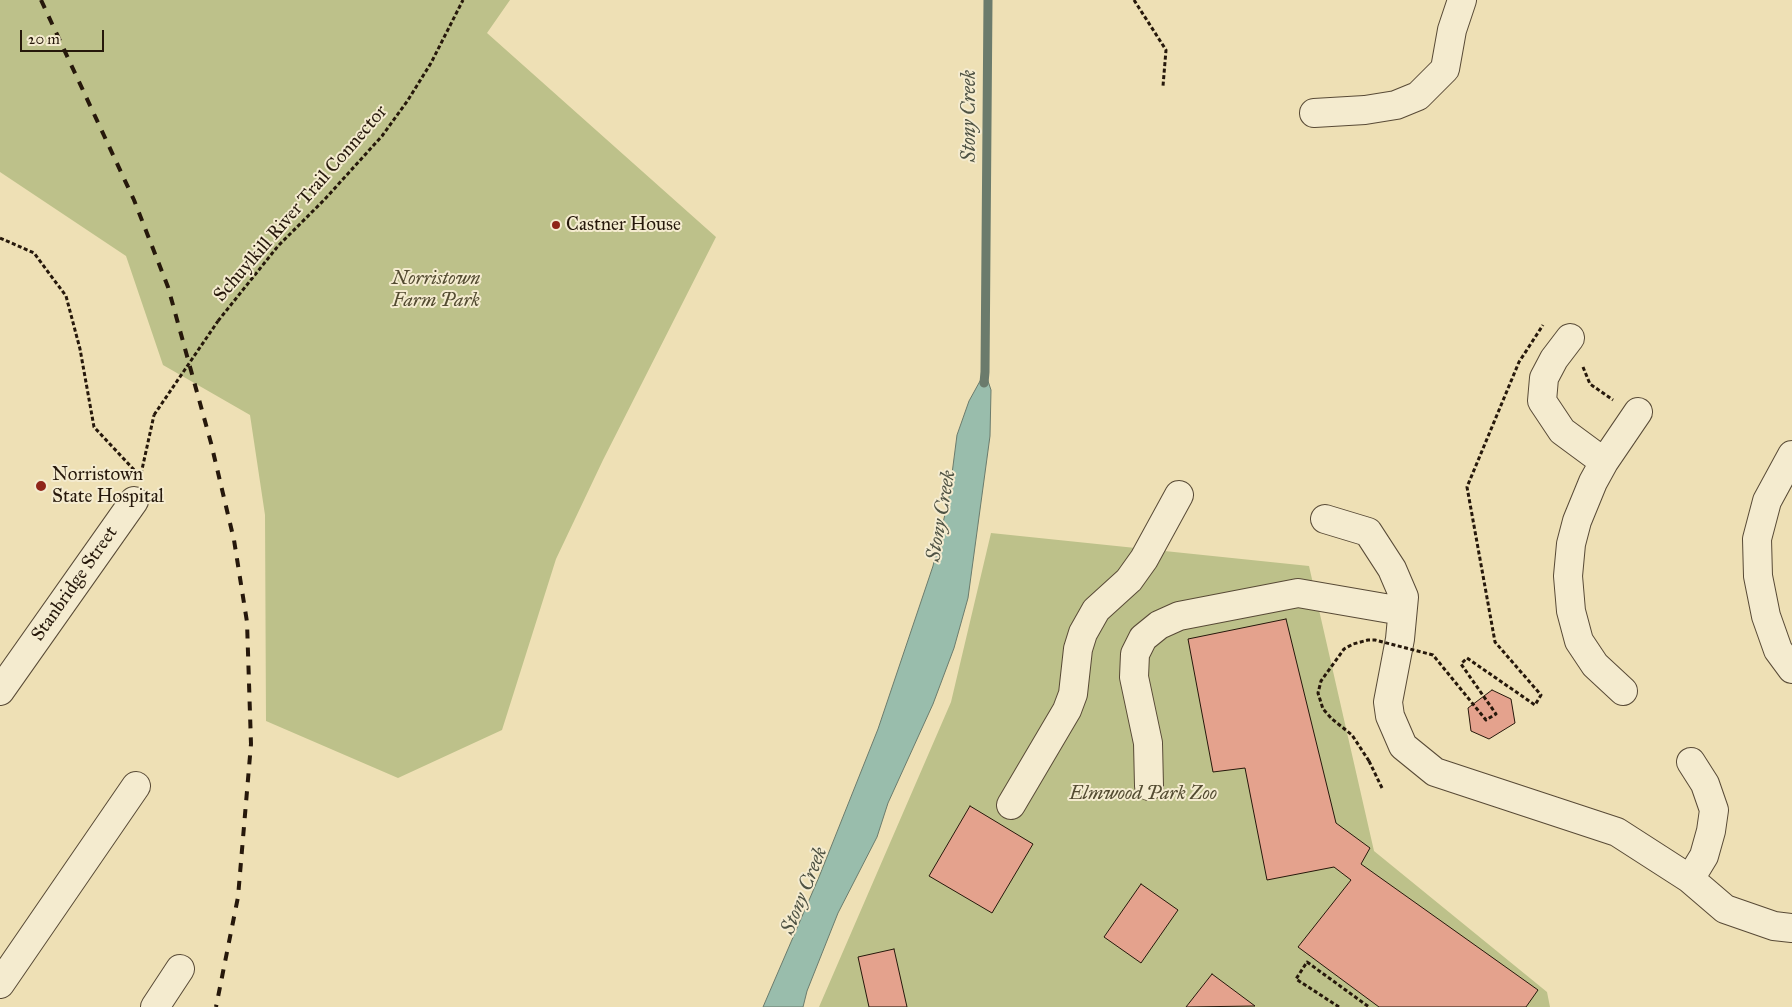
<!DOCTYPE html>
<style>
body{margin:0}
#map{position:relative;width:1792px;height:1007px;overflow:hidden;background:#eee0b5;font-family:"IM FELL Great Primer",serif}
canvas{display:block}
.scale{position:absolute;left:20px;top:30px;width:84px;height:22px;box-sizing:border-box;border:2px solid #26180b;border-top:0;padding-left:6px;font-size:15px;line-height:18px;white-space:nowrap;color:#26180b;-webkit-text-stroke:4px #f4ebcf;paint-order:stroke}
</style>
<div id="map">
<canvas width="1792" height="1007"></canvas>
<div class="scale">20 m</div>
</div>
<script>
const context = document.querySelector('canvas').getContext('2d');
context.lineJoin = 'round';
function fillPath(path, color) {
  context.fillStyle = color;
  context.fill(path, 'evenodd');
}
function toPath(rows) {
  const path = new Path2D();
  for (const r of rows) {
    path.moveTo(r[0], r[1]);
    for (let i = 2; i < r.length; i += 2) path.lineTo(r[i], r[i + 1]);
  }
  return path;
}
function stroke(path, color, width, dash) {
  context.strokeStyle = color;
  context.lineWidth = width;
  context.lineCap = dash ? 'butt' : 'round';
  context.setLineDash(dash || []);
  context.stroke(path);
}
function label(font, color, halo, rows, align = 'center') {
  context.font = font + ' "IM FELL Great Primer",serif';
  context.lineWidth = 4;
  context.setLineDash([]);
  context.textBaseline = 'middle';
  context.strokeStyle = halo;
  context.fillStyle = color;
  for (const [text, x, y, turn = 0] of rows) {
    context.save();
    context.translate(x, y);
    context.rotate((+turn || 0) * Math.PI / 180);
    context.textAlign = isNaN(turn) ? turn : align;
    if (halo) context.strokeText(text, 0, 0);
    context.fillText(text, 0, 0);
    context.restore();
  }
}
fillPath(toPath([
 [0,0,510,0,487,33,716,237,603,460,556,559,502,730,398,778,266,721,265,515,250,415,163,365,126,256,0,172],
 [991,533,1309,566,1374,851,1547,992,1550,1007,819,1007,951,702]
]), '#bdc18a');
const water = toPath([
 [985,372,991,390,990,436,968,598,954,648,933,704,888,803,877,837,838,913,807,991,803,1007,763,1007,819,877,878,729,933,566,949,497,957,435,969,401,985,372]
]);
fillPath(water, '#99bdac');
stroke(water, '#6b7b6c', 1);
stroke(toPath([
 [984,383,985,372,988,0]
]), '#6b7b6c', 9);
const building = toPath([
 [1286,619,1336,823,1370,848,1361,864,1538,990,1526,1007,1379,1007,1298,947,1351,880,1334,867,1267,880,1245,768,1213,772,1188,639,1286,619],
 [1492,690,1511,699,1515,723,1489,739,1471,731,1468,708,1492,690],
 [970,806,1033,844,992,913,929,876,970,806],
 [1141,884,1178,910,1141,963,1104,937,1141,884],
 [894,949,907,1007,869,1007,858,957,894,949],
 [1212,974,1255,1006,1186,1007,1212,974]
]);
fillPath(building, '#e4a28d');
stroke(building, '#26180b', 1);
const minor = toPath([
 [1314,113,1365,110,1396,105,1418,96,1445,69,1452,30,1462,0],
 [1570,338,1554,359,1544,378,1542,401,1562,431,1604,462,1638,412],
 [1792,455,1767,501,1757,539,1758,576,1766,616,1778,650,1792,669],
 [1604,462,1593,482,1577,521,1571,544,1568,576,1571,611,1579,641,1595,665,1623,691],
 [1325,519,1368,532,1392,569,1404,597,1400,639,1388,702,1390,716,1403,746,1435,772,1617,832,1690,879,1725,909,1774,926,1792,928],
 [0,691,134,501],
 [1149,786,1148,743,1134,677,1135,654,1143,638,1159,625,1179,616,1298,593,1402,611],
 [1011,805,1067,710,1073,694,1078,649,1083,633,1096,610,1129,580,1144,559,1179,495],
 [1690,879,1704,856,1711,831,1714,810,1705,784,1691,762],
 [0,984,136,786],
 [155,1007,180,969]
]);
stroke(minor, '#584a36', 30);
stroke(toPath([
 [1134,0,1166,50,1163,86],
 [0,238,34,253,66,296,80,349,94,427,137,473],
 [218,321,278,246,325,199,382,136,408,100,431,63,463,0],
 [1583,367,1590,384,1613,400],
 [141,474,154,415],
 [1369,761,1382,788],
 [1339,1007,1296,979,1307,962,1369,1007]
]), '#26180b', 3, [4, 2.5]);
stroke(minor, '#f4ebcf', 28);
stroke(toPath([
 [41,0,134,200,168,287,211,443,234,540,247,622,251,744,238,897,216,1007]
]), '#26180b', 4, [9, 9]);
stroke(toPath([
 [154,415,218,321],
 [1369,761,1352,735,1332,719,1323,709,1318,693,1321,681,1344,649,1353,644,1368,640,1375,640,1433,655,1486,720,1496,714,1461,664,1467,658,1535,705,1541,695,1495,642,1467,487,1519,362,1543,325]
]), '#26180b', 3, [4, 2.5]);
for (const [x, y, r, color] of [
 [556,225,5,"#8f2418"],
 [41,486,6,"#8f2418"]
]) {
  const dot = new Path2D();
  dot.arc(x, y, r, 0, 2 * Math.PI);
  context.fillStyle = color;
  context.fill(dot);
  stroke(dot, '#f4ebcf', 2);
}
label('19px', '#26180b', '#f4ebcf', [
 ["Schuylkill River Trail Connector",301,204,-49],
 ["Stanbridge Street",75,584,-55]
]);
label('19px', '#26180b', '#f4ebcf', [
 ["Castner House",566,225],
 ["Norristown",52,475],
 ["State Hospital",52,497]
], 'left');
label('italic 19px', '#534b31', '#f4ebcf', [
 ["Norristown",436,279],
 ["Farm Park",436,301],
 ["Elmwood Park Zoo",1143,794]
]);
label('italic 20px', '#4e5243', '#f4ebcf', [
 ["Stony Creek",970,116,-90],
 ["Stony Creek",942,516,-80],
 ["Stony Creek",805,891,-68]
]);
</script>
